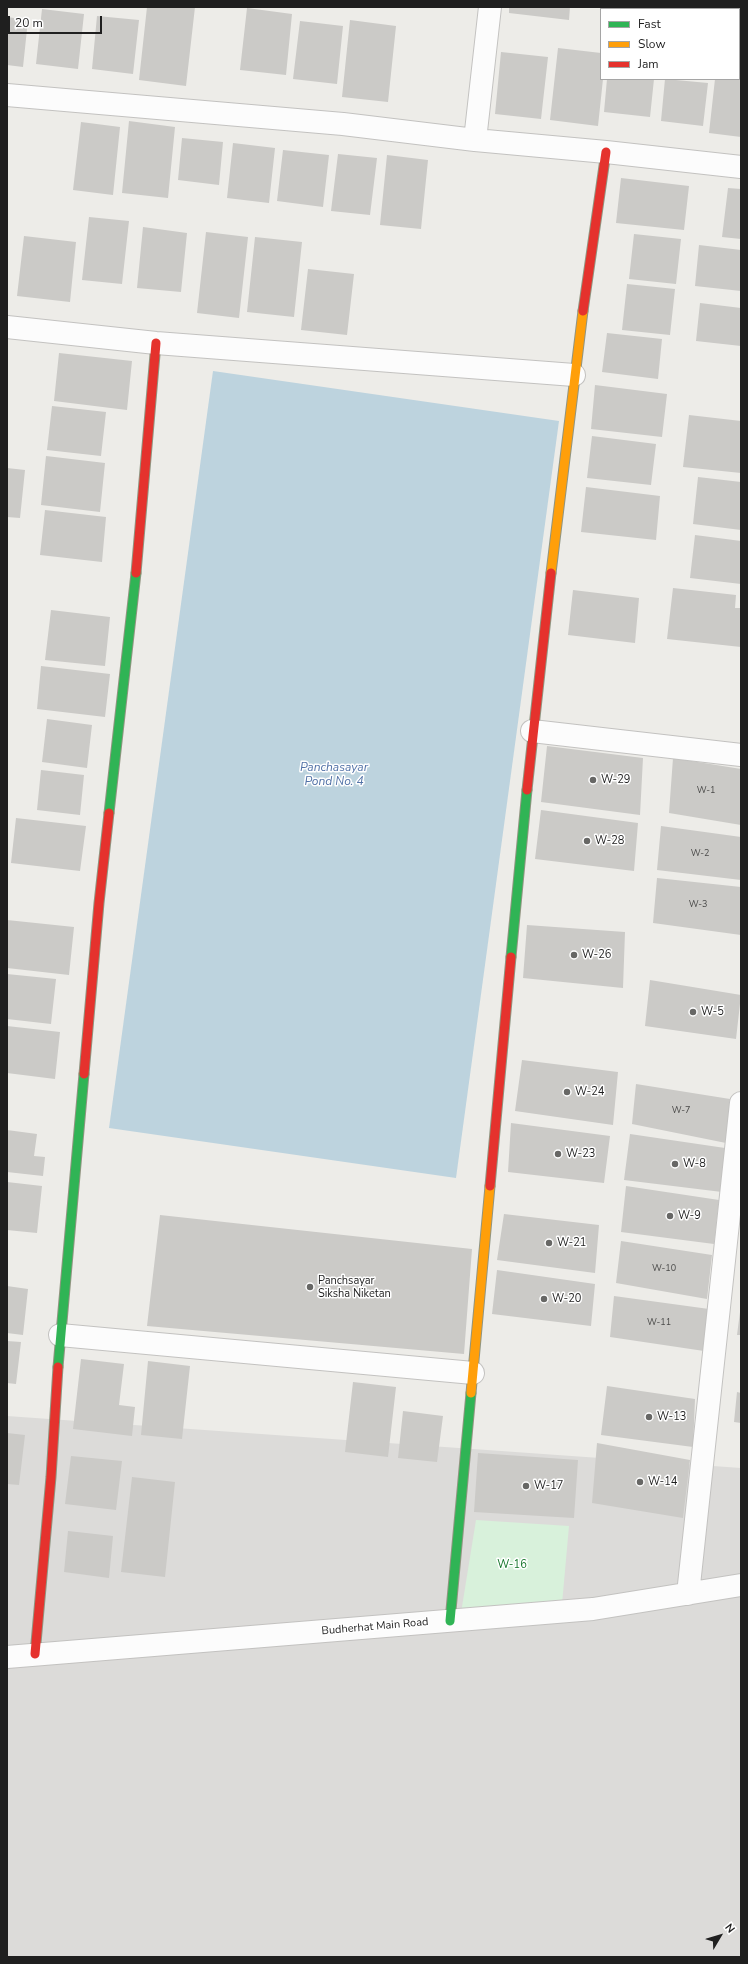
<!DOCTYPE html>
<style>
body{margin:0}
#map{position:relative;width:748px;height:1964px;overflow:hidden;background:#edece8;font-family:"Nunito Sans",sans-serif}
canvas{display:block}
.frame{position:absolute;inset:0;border:8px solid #1f1f1f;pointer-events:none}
.legend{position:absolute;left:600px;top:8px;width:140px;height:72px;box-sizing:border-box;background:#fff;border:1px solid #a5a5a5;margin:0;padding:5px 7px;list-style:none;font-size:12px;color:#1f1f1f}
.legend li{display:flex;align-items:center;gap:8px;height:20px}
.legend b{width:20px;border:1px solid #a5a5a5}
.north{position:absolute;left:700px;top:1916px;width:40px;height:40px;-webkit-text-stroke:3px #fff;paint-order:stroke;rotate:52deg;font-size:11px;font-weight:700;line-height:16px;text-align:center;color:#1f1f1f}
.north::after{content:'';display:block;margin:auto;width:14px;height:18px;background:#1f1f1f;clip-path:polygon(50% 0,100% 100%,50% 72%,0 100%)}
.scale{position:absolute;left:8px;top:16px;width:94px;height:18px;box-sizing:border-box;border:2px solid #1f1f1f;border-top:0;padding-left:5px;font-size:12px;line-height:14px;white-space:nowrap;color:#1f1f1f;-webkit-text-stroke:3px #fff;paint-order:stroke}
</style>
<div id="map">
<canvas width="748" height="1964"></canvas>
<div class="frame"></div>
<ul class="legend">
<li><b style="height:5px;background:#30b455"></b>Fast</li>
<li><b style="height:5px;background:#ff9f0a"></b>Slow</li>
<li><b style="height:5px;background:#e5322d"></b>Jam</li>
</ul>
<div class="north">N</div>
<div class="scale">20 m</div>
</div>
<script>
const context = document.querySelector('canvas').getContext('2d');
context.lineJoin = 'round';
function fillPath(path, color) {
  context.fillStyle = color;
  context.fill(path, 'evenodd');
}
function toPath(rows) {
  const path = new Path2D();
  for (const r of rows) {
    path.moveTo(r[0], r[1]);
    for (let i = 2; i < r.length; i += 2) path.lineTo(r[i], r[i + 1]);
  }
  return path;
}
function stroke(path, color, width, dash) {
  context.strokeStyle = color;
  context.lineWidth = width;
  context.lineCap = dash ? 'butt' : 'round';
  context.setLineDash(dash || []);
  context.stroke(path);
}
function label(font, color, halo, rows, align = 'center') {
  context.font = font + ' "Nunito Sans",sans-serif';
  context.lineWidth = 3;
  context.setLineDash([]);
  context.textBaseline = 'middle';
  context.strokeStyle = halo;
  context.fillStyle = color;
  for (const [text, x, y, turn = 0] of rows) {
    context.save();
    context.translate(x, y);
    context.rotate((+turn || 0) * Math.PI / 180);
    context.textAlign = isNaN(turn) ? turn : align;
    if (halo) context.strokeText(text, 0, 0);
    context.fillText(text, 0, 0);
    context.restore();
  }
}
fillPath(toPath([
 [7,1416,741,1468,741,1957,7,1957]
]), '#dcdbd9');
fillPath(toPath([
 [476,1520,569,1526,562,1604,461,1613]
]), '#d8f1db');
fillPath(toPath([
 [213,371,559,421,456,1178,109,1128]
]), '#bdd3de');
fillPath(toPath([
 [147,7,195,7,186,86,139,80],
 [509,7,570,7,569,20,509,13],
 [643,7,686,7,685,9,643,9],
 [700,7,741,7,741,15,739,15,739,9,700,9],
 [247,8,292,14,286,75,240,70],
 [42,9,84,14,78,69,36,64],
 [97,16,139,20,133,74,92,69],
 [7,17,28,20,23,67,7,65],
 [350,20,396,26,388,102,342,97],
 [300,21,343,26,337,84,293,79],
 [558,48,601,53,601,79,603,79,598,126,550,120],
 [501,52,548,57,541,119,495,114],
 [739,70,741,70,741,137,709,133,715,79,739,79],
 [607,79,654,79,650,117,604,112],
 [665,79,708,83,703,126,661,121],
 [129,121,175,127,168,198,122,193],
 [81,122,120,127,113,195,73,190],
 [182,138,223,142,219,185,178,180],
 [233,143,275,148,269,203,227,198],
 [283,150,329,155,323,207,277,201],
 [338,154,377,158,370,215,331,211],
 [387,155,428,160,421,229,380,225],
 [621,178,689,186,684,230,616,223],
 [728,188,741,189,741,239,722,237],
 [89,217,129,221,122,284,82,280],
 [143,227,187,233,181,292,137,288],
 [206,232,248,237,239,318,197,313],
 [634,234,681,239,676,284,629,279],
 [24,236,76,242,70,302,17,296],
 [255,237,302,242,294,317,247,312],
 [699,245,741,250,741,291,695,286],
 [308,269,354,274,347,335,301,330],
 [627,284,675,289,670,335,622,330],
 [700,303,741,308,741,346,696,341],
 [607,333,662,339,658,379,602,372],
 [59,353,132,361,127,410,54,401],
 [595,385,667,394,662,437,591,429],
 [52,406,106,412,101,456,47,450],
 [689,415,741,421,741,473,683,467],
 [592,436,656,444,651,485,587,478],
 [46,456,105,463,100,512,41,505],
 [7,468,25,470,20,518,7,517],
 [698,477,741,482,741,530,693,524],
 [586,487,660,496,656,540,581,532],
 [45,510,106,517,102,562,40,555],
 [695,535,741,541,741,584,690,578],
 [673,588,736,595,735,608,741,608,741,647,667,639],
 [573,590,639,598,635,643,568,635],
 [51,610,110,617,105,666,45,660],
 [41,666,110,674,105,717,37,709],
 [47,719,92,725,87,768,42,762],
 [547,746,643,758,640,815,541,802],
 [673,758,741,769,741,825,669,813],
 [41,770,84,775,80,815,37,810],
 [541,810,638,823,634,871,535,859],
 [16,818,86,826,80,871,11,863],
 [661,826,741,837,741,880,657,870],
 [657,878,741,887,741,935,653,923],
 [7,920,74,927,69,975,7,968],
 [527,925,625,932,623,988,523,978],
 [7,974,56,979,51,1024,7,1019],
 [650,980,741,995,736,1039,645,1026],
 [7,1026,60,1032,55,1079,7,1073],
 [522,1060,618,1072,613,1125,515,1111],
 [636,1084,730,1099,726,1143,632,1124],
 [511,1123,610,1136,604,1183,508,1172],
 [7,1130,37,1134,34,1156,45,1157,43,1176,7,1172],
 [630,1134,725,1148,722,1192,624,1180],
 [7,1182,42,1186,37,1233,7,1230],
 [626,1186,719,1200,714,1244,621,1232],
 [504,1214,599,1225,595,1273,497,1260],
 [160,1215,472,1249,464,1354,147,1326],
 [621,1241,712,1255,707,1299,616,1283],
 [497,1270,595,1284,591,1326,492,1314],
 [7,1286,28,1289,23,1335,7,1333],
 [614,1296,709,1309,704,1351,610,1337],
 [740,1312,741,1312,741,1335,737,1335],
 [7,1341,21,1342,16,1384,7,1383],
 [81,1359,124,1364,119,1405,135,1407,132,1436,73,1429],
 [148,1361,190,1366,182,1439,141,1435],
 [353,1382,396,1387,388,1457,345,1452],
 [607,1386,695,1399,693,1447,601,1435],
 [737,1392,741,1393,741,1423,734,1422],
 [403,1411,443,1416,437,1462,398,1458],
 [7,1433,25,1435,19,1485,7,1484],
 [597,1443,690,1460,683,1518,592,1503],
 [478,1453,578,1460,574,1518,474,1512],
 [71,1456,122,1461,116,1510,65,1504],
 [132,1477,175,1482,165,1577,121,1572],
 [68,1531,113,1536,109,1578,64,1572]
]), '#cbcac7');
const street = toPath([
 [7,95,343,124,475,140,606,152,741,167],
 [475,140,490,7],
 [7,327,156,343,574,375],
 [532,731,741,755],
 [60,1335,473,1373],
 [688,1594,741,1103],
 [7,1657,593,1609,741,1585]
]);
const fast = toPath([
 [109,813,136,573],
 [511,957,527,790],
 [58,1367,84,1074],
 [450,1621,471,1393]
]);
const slow = toPath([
 [551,573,583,311],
 [471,1393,490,1186]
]);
const jam = toPath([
 [583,311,606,152],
 [136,573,156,343],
 [527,790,551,573],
 [84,1074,99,903,109,813],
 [490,1186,511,957],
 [35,1654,51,1477,58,1367]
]);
stroke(street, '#c3c2c0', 24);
stroke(fast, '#919581', 11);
stroke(slow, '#919581', 11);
stroke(jam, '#919581', 11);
stroke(street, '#fcfcfc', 22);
stroke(fast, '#30b455', 9);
stroke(slow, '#ff9f0a', 9);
stroke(jam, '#e5322d', 9);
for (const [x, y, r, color] of [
 [593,780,4,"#676765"],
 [587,841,4,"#676765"],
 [574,955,4,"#676765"],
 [693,1012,4,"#676765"],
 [567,1092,4,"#676765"],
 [558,1154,4,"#676765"],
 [675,1164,4,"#676765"],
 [670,1216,4,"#676765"],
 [549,1243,4,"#676765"],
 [310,1287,4,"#676765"],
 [544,1299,4,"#676765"],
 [649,1417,4,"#676765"],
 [640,1482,4,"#676765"],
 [526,1486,4,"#676765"]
]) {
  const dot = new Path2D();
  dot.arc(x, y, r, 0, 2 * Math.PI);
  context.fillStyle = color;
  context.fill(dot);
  stroke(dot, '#fff', 1.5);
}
label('9px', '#4a4a49', null, [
 ["W-1",706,791],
 ["W-2",700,854],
 ["W-3",698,905],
 ["W-7",681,1111],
 ["W-10",664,1269],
 ["W-11",659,1323]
]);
label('11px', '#1f1f1f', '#fff', [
 ["W-29",601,780],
 ["W-28",595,841],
 ["W-26",582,955],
 ["W-5",701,1012],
 ["W-24",575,1092],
 ["W-23",566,1154],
 ["W-8",683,1164],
 ["W-9",678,1216],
 ["W-21",557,1243],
 ["Panchsayar",318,1281],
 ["Siksha Niketan",318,1294],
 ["W-20",552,1299],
 ["W-13",657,1417],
 ["W-14",648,1482],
 ["W-17",534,1486]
], 'left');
label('11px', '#147529', '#fff', [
 ["W-16",512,1565]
]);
label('11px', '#1f1f1f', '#fff', [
 ["Budherhat Main Road",375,1627,-5]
]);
label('italic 12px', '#5272a7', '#fff', [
 ["Panchasayar",334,768],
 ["Pond No. 4",334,782]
]);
</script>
